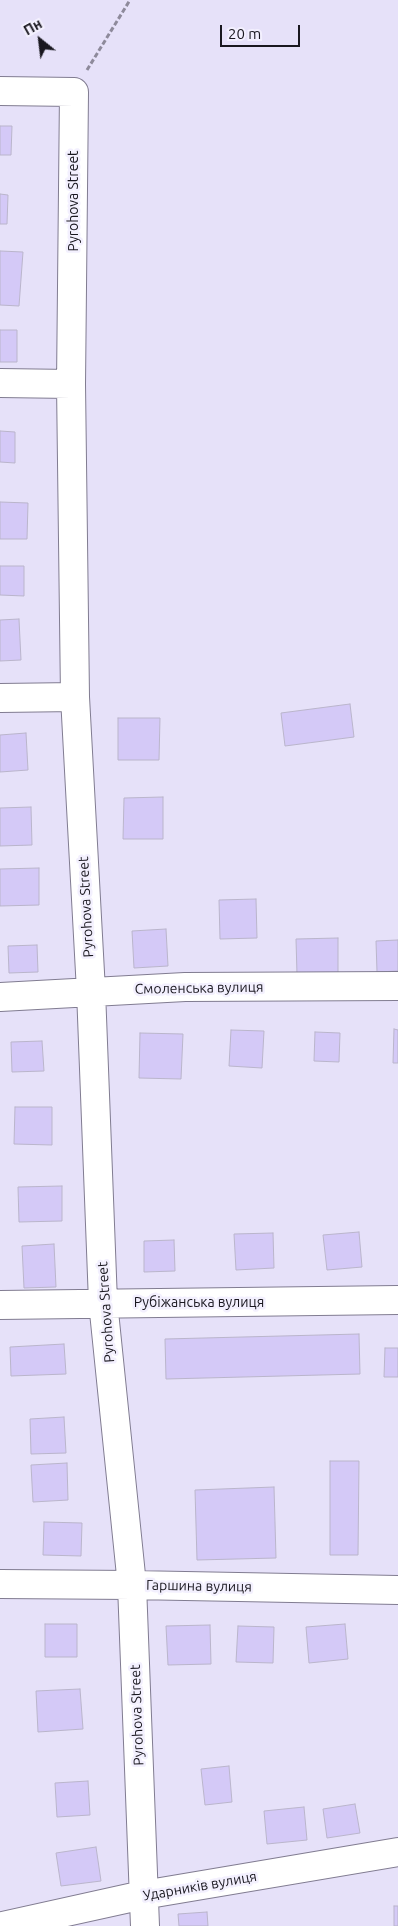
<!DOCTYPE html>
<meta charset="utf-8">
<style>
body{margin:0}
#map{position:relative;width:398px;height:1926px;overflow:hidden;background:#e6e1f9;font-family:Ubuntu,sans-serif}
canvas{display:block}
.north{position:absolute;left:15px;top:15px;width:50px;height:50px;-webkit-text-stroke:4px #f3f0fe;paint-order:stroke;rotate:331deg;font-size:14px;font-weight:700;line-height:20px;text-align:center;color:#19171f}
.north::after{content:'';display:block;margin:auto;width:18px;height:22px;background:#19171f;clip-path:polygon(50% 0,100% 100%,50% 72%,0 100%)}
.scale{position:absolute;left:220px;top:25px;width:80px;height:22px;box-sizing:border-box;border:2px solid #19171f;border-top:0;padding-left:6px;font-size:15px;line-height:18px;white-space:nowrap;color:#19171f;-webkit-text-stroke:4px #f3f0fe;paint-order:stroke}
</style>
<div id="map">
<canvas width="398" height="1926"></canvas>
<div class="north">Пн</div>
<div class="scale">20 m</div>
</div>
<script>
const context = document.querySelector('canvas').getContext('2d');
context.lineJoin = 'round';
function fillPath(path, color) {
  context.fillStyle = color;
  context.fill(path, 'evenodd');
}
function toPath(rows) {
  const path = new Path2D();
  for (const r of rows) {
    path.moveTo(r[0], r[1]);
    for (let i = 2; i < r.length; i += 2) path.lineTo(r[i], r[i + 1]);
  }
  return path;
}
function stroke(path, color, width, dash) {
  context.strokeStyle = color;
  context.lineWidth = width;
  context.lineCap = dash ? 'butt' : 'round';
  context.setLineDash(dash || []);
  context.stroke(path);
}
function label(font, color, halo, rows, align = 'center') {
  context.font = font + ' Ubuntu,sans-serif';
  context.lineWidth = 5;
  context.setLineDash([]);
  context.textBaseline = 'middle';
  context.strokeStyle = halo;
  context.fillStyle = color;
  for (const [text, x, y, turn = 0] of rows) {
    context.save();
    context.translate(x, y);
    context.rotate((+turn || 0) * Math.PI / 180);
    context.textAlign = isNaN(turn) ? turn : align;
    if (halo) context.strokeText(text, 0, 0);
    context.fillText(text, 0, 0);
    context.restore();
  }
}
const building = toPath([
 [0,126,12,126,11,155,0,155,0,126],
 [0,194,8,195,7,224,0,224,0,194],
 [0,251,23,252,19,306,0,305,0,251],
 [0,330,17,330,17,362,0,362,0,330],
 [0,431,15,432,15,463,0,462,0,431],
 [0,502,28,503,27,539,0,539,0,502],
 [0,566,24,566,24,596,0,595,0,566],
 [19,619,21,660,0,661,0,620,19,619],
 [350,704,354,737,285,746,281,713,350,704],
 [118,718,160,718,159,760,118,760,118,718],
 [26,733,28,770,0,772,0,735,26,733],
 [163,797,163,839,123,839,124,798,163,797],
 [31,807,32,845,0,846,0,808,31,807],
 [39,868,39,905,0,906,0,869,39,868],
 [256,899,257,938,220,939,219,900,256,899],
 [166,929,168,966,134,968,132,931,166,929],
 [338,938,338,974,297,975,296,939,338,938],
 [398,940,398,971,377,972,376,941,398,940],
 [37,945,38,972,9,973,8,946,37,945],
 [394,1029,398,1030,398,1063,393,1063,394,1029],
 [231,1030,264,1031,262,1068,229,1066,231,1030],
 [315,1032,340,1033,339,1062,314,1061,315,1032],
 [140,1033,183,1034,181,1079,139,1078,140,1033],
 [42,1041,44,1071,12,1072,11,1042,42,1041],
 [15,1107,52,1107,52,1145,14,1144,15,1107],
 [62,1186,62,1221,19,1222,18,1187,62,1186],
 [359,1232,362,1267,327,1270,323,1235,359,1232],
 [273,1233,274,1268,236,1270,234,1234,273,1233],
 [174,1240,175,1271,144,1272,144,1241,174,1240],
 [54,1244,56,1287,24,1288,22,1246,54,1244],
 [359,1334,360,1374,166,1379,165,1339,359,1334],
 [64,1344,66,1374,11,1376,10,1347,64,1344],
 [385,1348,398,1348,398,1377,384,1377,385,1348],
 [64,1417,66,1453,31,1454,30,1419,64,1417],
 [330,1461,359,1461,358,1555,330,1555,330,1461],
 [67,1463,68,1500,33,1502,31,1465,67,1463],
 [274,1487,276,1558,197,1560,195,1490,274,1487],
 [44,1522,82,1523,81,1556,43,1555,44,1522],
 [45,1624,77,1624,77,1657,45,1657,45,1624],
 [345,1624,348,1659,309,1663,306,1627,345,1624],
 [210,1625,211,1664,168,1665,166,1626,210,1625],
 [238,1626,274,1627,273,1663,236,1662,238,1626],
 [80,1689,83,1729,38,1732,36,1691,80,1689],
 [229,1766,232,1802,205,1805,201,1769,229,1766],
 [88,1781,90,1815,57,1817,55,1783,88,1781],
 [355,1804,360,1833,327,1838,323,1809,355,1804],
 [304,1807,307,1840,267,1844,264,1811,304,1807],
 [96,1847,101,1881,61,1886,56,1853,96,1847],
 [394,1906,398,1906,398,1926,394,1926,394,1906],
 [207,1912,208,1926,179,1926,178,1914,207,1912]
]);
fillPath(building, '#d4c9f7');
stroke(building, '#bab5cb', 1);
const minor = toPath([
 [0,91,74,92,71,384,75,697,91,991,103,1302,132,1585,145,1926],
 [0,383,71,384],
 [0,698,75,697],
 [0,997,185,987,398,986],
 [0,1305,398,1300],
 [0,1584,132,1585,398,1590],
 [3,1926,143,1895,398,1852]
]);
stroke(minor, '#817c91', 30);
stroke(toPath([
 [87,70,130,0]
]), '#8e8a9b', 3, [5, 2.5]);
stroke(minor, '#fff', 28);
label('14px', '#19171f', '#f3f0fe', [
 ["Pyrohova Street",73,201,-90],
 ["Pyrohova Street",86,907,-93],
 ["Смоленська вулиця",199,988,-1],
 ["Рубіжанська вулиця",199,1302],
 ["Pyrohova Street",106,1312,-94],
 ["Гаршина вулиця",199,1586,1],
 ["Pyrohova Street",137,1715,-92],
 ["Ударників вулиця",200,1886,-10]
]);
</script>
